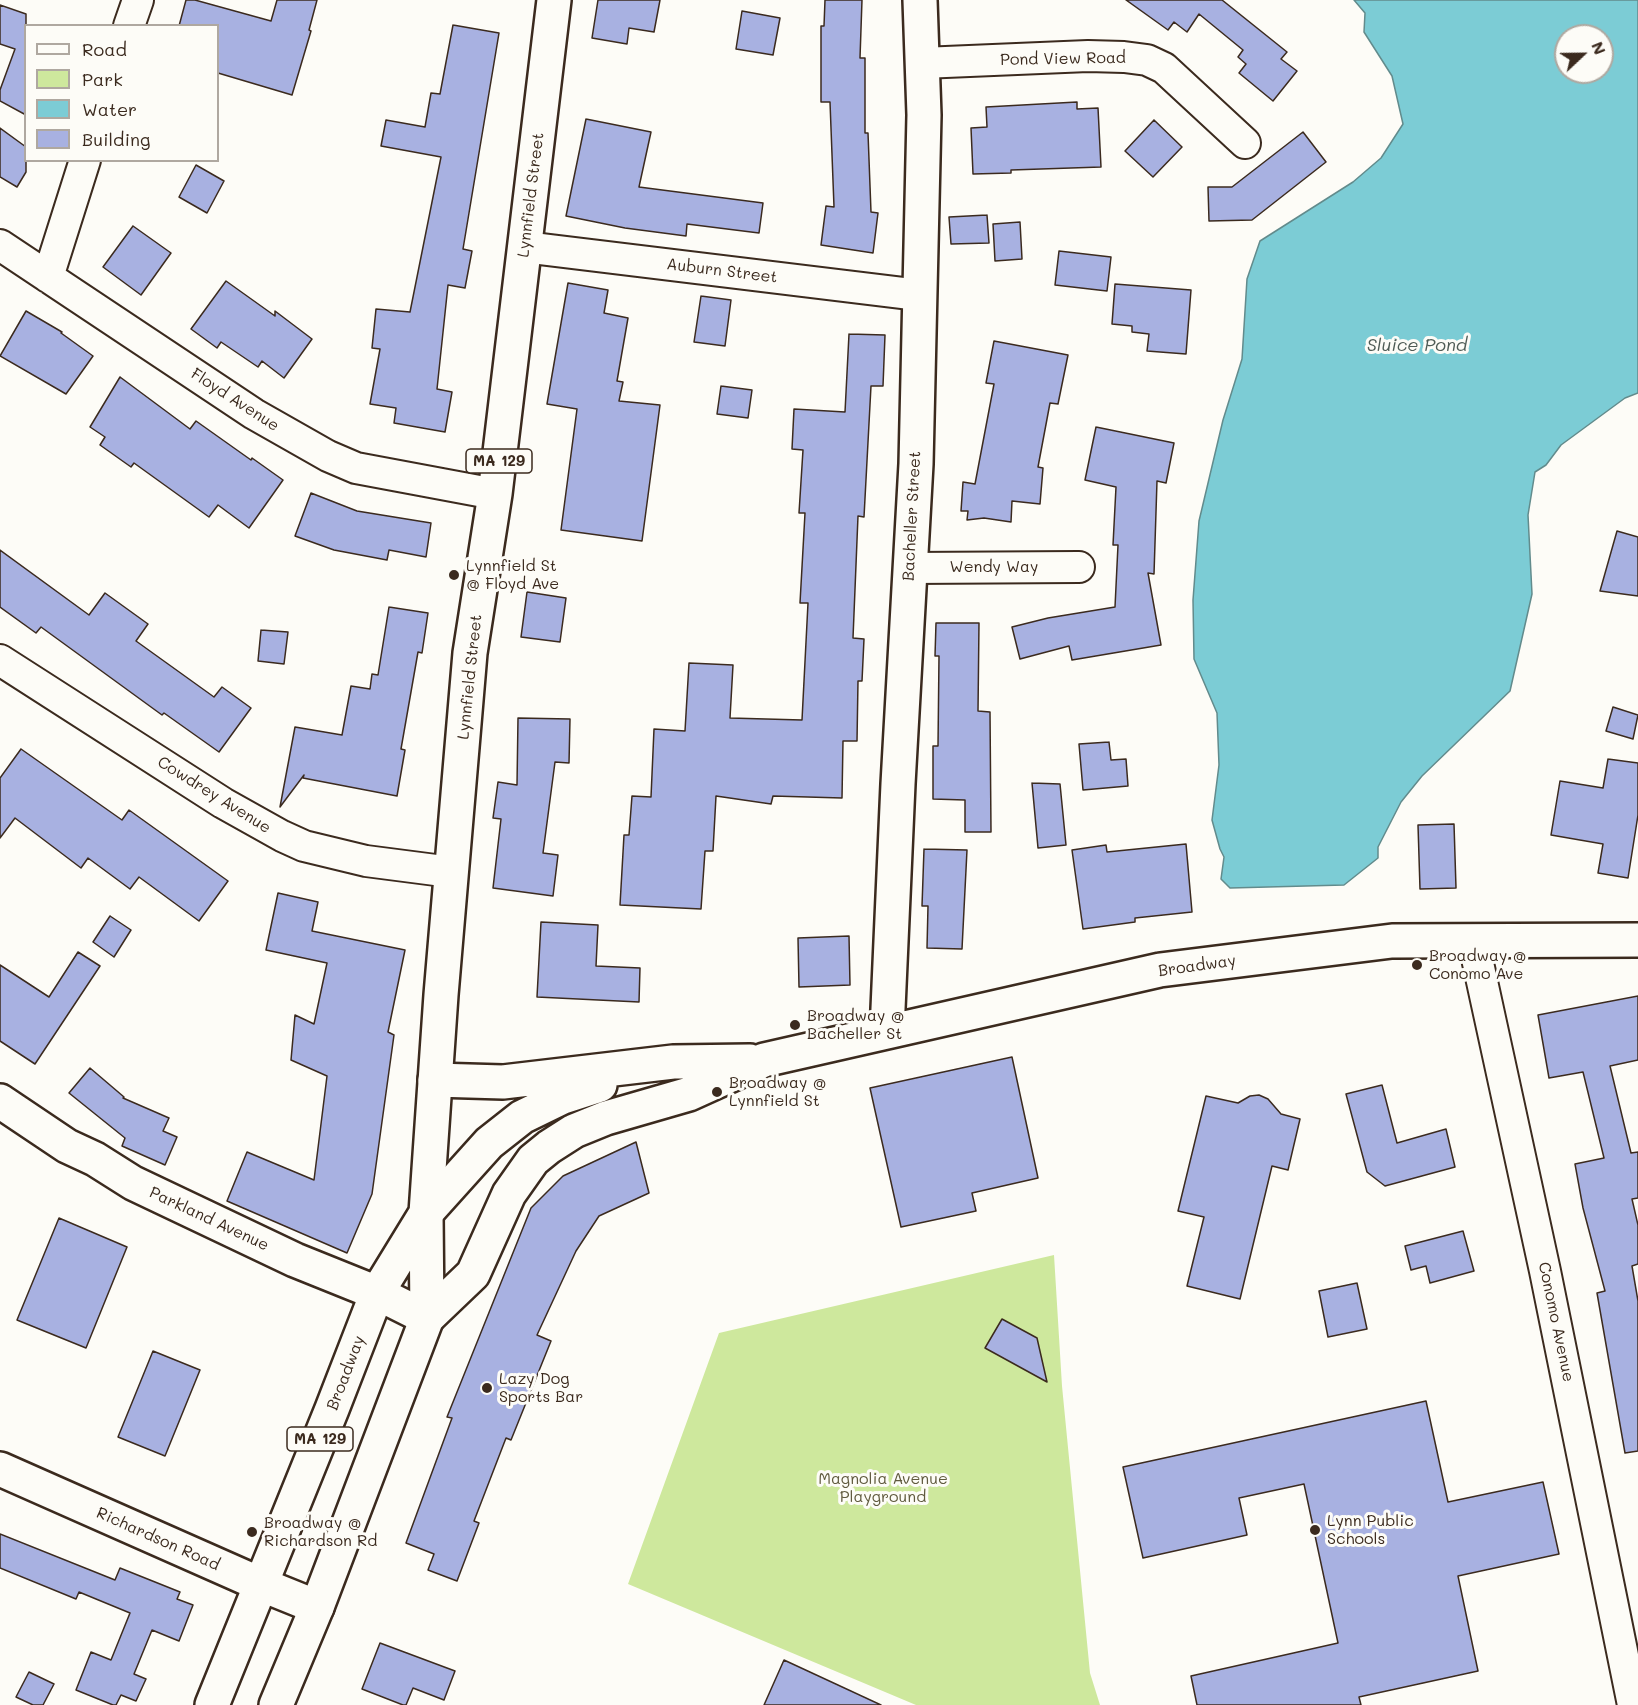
<!DOCTYPE html>
<style>
body{margin:0}
#map{position:relative;width:1638px;height:1705px;overflow:hidden;background:#fdfcf7;font-family:Mali,sans-serif}
canvas{display:block}
.legend{position:absolute;left:24px;top:24px;width:195px;height:138px;box-sizing:border-box;background:#fdfcf7;border:2px solid #afa8a0;margin:0;padding:8px 10px;list-style:none;font-size:18px;color:#3b2a1e}
.legend li{display:flex;align-items:center;gap:12px;height:30px}
.legend b{width:30px;border:2px solid #afa8a0}
.north{position:absolute;left:1554px;top:24px;width:60px;height:60px;box-sizing:border-box;background:#fdfcf7;border:2px solid #afa8a0;border-radius:50%;rotate:68deg;font-size:16px;font-weight:700;line-height:24px;text-align:center;color:#3b2a1e}
.north::after{content:'';display:block;margin:auto;width:21px;height:27px;background:#3b2a1e;clip-path:polygon(50% 0,100% 100%,50% 72%,0 100%)}
</style>
<div id="map">
<canvas width="1638" height="1705"></canvas>
<ul class="legend">
<li><b style="height:8px;background:#fdfcf7"></b>Road</li>
<li><b style="height:16px;background:#cee89d"></b>Park</li>
<li><b style="height:16px;background:#7cccd5"></b>Water</li>
<li><b style="height:16px;background:#a8b1e1"></b>Building</li>
</ul>
<div class="north">N</div>
</div>
<script>
const context = document.querySelector('canvas').getContext('2d');
context.lineJoin = 'round';
function fillPath(path, color) {
  context.fillStyle = color;
  context.fill(path, 'evenodd');
}
function toPath(rows) {
  const path = new Path2D();
  for (const r of rows) {
    path.moveTo(r[0], r[1]);
    for (let i = 2; i < r.length; i += 2) path.lineTo(r[i], r[i + 1]);
  }
  return path;
}
function stroke(path, color, width, dash) {
  context.strokeStyle = color;
  context.lineWidth = width;
  context.lineCap = dash ? 'butt' : 'round';
  context.setLineDash(dash || []);
  context.stroke(path);
}
function label(font, color, halo, rows, align = 'center') {
  context.font = font + ' Mali,sans-serif';
  context.lineWidth = 6;
  context.setLineDash([]);
  context.textBaseline = 'middle';
  context.strokeStyle = halo;
  context.fillStyle = color;
  for (const [text, x, y, turn = 0] of rows) {
    context.save();
    context.translate(x, y);
    context.rotate((+turn || 0) * Math.PI / 180);
    context.textAlign = isNaN(turn) ? turn : align;
    if (halo) context.strokeText(text, 0, 0);
    context.fillText(text, 0, 0);
    context.restore();
  }
}
fillPath(toPath([
 [1054,1255,1062,1386,1090,1673,1100,1705,916,1705,628,1584,719,1333]
]), '#cee89d');
const water = toPath([
 [1354,0,1638,0,1638,393,1625,398,1561,445,1546,465,1535,472,1528,515,1532,594,1510,691,1422,776,1401,802,1378,847,1378,858,1344,885,1230,888,1221,879,1224,857,1220,849,1212,820,1219,765,1217,713,1194,659,1193,600,1199,521,1223,420,1242,359,1247,279,1260,241,1353,182,1381,158,1403,124,1392,76,1364,32,1365,13,1354,0],
 [1566,36,1602,36,1602,72,1566,72,1566,36]
]);
fillPath(water, '#7cccd5');
stroke(water, '#628b8c', 1.5);
const building = toPath([
 [186,0,195,0,271,21,277,0,317,0,309,30,311,31,292,95,218,73,218,26,179,26,186,0],
 [598,0,660,0,654,32,629,28,627,44,592,38,598,0],
 [825,0,862,0,860,58,865,58,865,133,868,133,871,212,878,213,873,253,821,245,826,206,834,207,830,102,821,102,821,26,824,26,825,0],
 [1126,0,1222,0,1287,52,1281,59,1297,71,1273,101,1239,73,1246,64,1238,57,1243,50,1199,14,1187,32,1174,22,1168,30,1126,0],
 [0,5,26,14,26,115,0,101,0,90,15,49,0,44,0,5],
 [742,11,780,18,773,55,736,49,742,11],
 [453,25,499,33,463,249,472,251,465,288,448,285,437,389,452,392,445,432,394,423,396,408,370,404,380,349,372,348,376,309,410,312,441,157,381,146,386,120,425,127,431,93,440,94,453,25],
 [1077,102,1077,109,1098,108,1101,167,1011,170,1011,173,973,174,971,128,987,127,986,107,1077,102],
 [586,119,651,132,639,187,763,203,759,233,687,224,686,236,625,228,566,216,586,119],
 [1154,120,1182,147,1153,177,1125,151,1154,120],
 [0,128,26,147,26,172,17,187,0,177,0,128],
 [1303,132,1326,162,1252,220,1209,221,1208,187,1232,187,1303,132],
 [196,165,224,181,207,213,179,197,196,165],
 [987,215,989,243,951,244,949,217,987,215],
 [1020,222,1022,259,995,261,993,224,1020,222],
 [133,226,171,253,141,295,103,267,133,226],
 [1059,251,1111,257,1107,291,1055,285,1059,251],
 [226,281,275,316,275,311,312,339,284,378,262,361,258,367,221,342,217,348,191,329,226,281],
 [568,283,608,290,604,313,628,318,617,381,623,382,619,401,660,405,642,541,561,530,577,409,547,404,568,283],
 [1115,284,1191,290,1186,354,1147,351,1149,334,1132,332,1132,326,1112,324,1115,284],
 [701,296,731,300,725,346,694,342,701,296],
 [26,311,62,332,61,333,93,356,66,394,0,356,26,311],
 [849,334,885,335,883,386,871,386,864,517,858,516,853,638,864,639,862,681,858,681,857,741,843,741,842,798,773,796,771,804,716,796,713,851,705,851,701,909,620,905,624,835,629,835,632,796,651,797,654,729,685,731,689,663,733,665,730,718,802,720,808,603,800,603,805,513,799,513,803,450,792,449,794,409,845,412,849,334],
 [994,341,1068,355,1058,404,1050,403,1038,467,1043,468,1040,504,1012,501,1011,522,984,518,967,520,968,511,961,511,963,482,975,484,994,384,986,383,994,341],
 [120,377,190,429,196,421,251,460,252,458,283,480,249,528,218,505,209,517,134,463,131,467,100,445,105,437,90,427,120,377],
 [721,386,752,390,748,418,717,414,721,386],
 [1096,427,1174,443,1166,483,1157,481,1154,574,1148,573,1161,645,1072,660,1069,646,1020,659,1012,627,1048,618,1115,607,1118,545,1113,545,1116,487,1085,480,1096,427],
 [311,493,357,511,431,523,426,557,389,550,387,560,334,550,295,536,311,493],
 [1617,531,1638,537,1638,596,1600,591,1617,531],
 [0,550,89,615,105,593,148,624,136,641,214,697,222,687,251,708,219,752,164,713,162,715,41,627,36,633,0,607,0,550],
 [527,592,566,598,560,642,521,637,527,592],
 [389,607,428,613,422,653,418,652,401,749,405,750,397,796,303,778,304,775,280,807,295,727,342,735,351,686,370,689,372,674,378,675,389,607],
 [936,623,979,623,978,711,990,712,991,832,965,832,965,800,933,799,933,746,938,746,939,656,935,656,936,623],
 [261,630,288,632,284,664,258,661,261,630],
 [1613,707,1638,715,1633,739,1606,731,1613,707],
 [518,718,570,719,569,763,555,762,543,853,558,855,553,896,493,888,501,819,493,818,498,782,517,785,518,718],
 [1109,742,1111,760,1126,759,1128,786,1083,790,1079,744,1109,742],
 [21,749,122,820,129,810,228,881,199,921,139,877,130,889,88,858,81,868,15,818,0,838,0,778,21,749],
 [1608,759,1638,763,1638,815,1628,878,1598,873,1603,844,1551,835,1560,781,1603,788,1608,759],
 [1032,783,1060,784,1066,845,1038,848,1032,783],
 [1454,824,1456,888,1420,889,1418,825,1454,824],
 [1186,844,1192,912,1135,918,1135,922,1083,929,1072,850,1106,845,1107,852,1186,844],
 [924,849,967,850,962,949,927,948,928,906,922,906,924,849],
 [278,893,318,902,312,931,405,950,388,1032,394,1035,372,1194,347,1253,227,1201,247,1152,314,1180,327,1076,291,1060,295,1015,314,1024,327,963,266,950,278,893],
 [110,916,131,930,114,957,93,942,110,916],
 [541,922,598,925,596,966,640,968,639,1002,537,997,541,922],
 [849,936,850,985,799,987,798,938,849,936],
 [78,952,100,966,35,1064,0,1041,0,965,49,997,78,952],
 [1638,996,1638,1060,1610,1066,1631,1153,1638,1152,1638,1198,1632,1199,1638,1225,1638,1264,1632,1266,1638,1301,1638,1451,1625,1453,1597,1293,1605,1291,1583,1208,1575,1164,1604,1158,1583,1072,1549,1078,1538,1015,1638,996],
 [1012,1057,1038,1178,972,1193,976,1211,901,1227,870,1088,1012,1057],
 [90,1068,124,1097,123,1098,169,1118,163,1131,177,1137,165,1165,122,1146,125,1138,69,1093,90,1068],
 [1382,1085,1397,1143,1446,1129,1455,1167,1385,1186,1367,1172,1346,1094,1382,1085],
 [1259,1095,1268,1099,1281,1114,1300,1119,1288,1170,1272,1166,1240,1299,1187,1286,1204,1217,1178,1211,1206,1096,1238,1103,1250,1096,1259,1095],
 [636,1142,649,1193,599,1216,576,1251,537,1335,551,1341,511,1440,506,1438,474,1521,479,1523,457,1581,428,1570,434,1554,406,1543,452,1418,447,1417,531,1208,563,1176,636,1142],
 [59,1218,127,1247,86,1348,17,1320,59,1218],
 [1463,1231,1474,1271,1430,1283,1426,1266,1411,1270,1405,1246,1463,1231],
 [1357,1283,1367,1329,1328,1337,1319,1291,1357,1283],
 [1002,1319,1037,1338,1047,1382,985,1348,1002,1319],
 [153,1351,200,1370,165,1456,118,1437,153,1351],
 [1426,1401,1448,1502,1543,1482,1559,1554,1458,1576,1478,1671,1359,1697,1361,1705,1197,1705,1191,1676,1338,1643,1304,1484,1239,1498,1247,1535,1143,1558,1123,1467,1426,1401],
 [0,1534,115,1580,120,1568,180,1592,177,1599,193,1605,179,1641,152,1630,134,1674,146,1679,136,1701,121,1695,116,1705,113,1705,76,1690,91,1652,111,1660,130,1613,79,1592,76,1599,0,1568,0,1534],
 [380,1643,455,1671,444,1700,413,1688,406,1705,403,1705,362,1689,380,1643],
 [784,1660,881,1705,764,1705,784,1660],
 [29,1672,54,1684,43,1705,33,1705,16,1697,29,1672]
]);
fillPath(building, '#a8b1e1');
stroke(building, '#3b2a1e', 1.5);
const street = toPath([
 [129,26,138,0],
 [922,63,1088,56,1124,57,1147,60,1164,68,1245,143],
 [0,245,254,414,328,456,356,468,495,494],
 [524,247,919,295],
 [48,277,85,160],
 [910,568,1079,567],
 [0,660,223,803,282,836,304,846,366,861,451,872],
 [1473,940,1545,1271,1633,1705]
]);
const secondary = toPath([
 [887,1031,898,784,916,464,924,115,920,0],
 [435,1080,503,1082,673,1062,750,1061],
 [0,1101,67,1146,95,1159,133,1183,295,1260,377,1293,427,1318,473,1274,509,1194,533,1160,549,1147,574,1131,606,1118,689,1094,764,1060,1160,970,1392,941,1638,940],
 [426,1213,489,1143,522,1117,563,1097,600,1085],
 [0,1469,260,1584,317,1607]
]);
const primary = toPath([
 [212,1705,332,1409,377,1293,426,1213],
 [276,1705,317,1607,427,1318,426,1213,441,995,470,653,495,494,554,0]
]);
stroke(street, '#3b2a1e', 34);
stroke(secondary, '#3b2a1e', 38);
stroke(primary, '#3b2a1e', 38);
stroke(street, '#fdfcf7', 30);
stroke(secondary, '#fdfcf7', 33);
stroke(primary, '#fdfcf7', 33);
for (const [x, y, r, color] of [
 [454,575,6,"#3b2a1e"],
 [1417,965,6,"#3b2a1e"],
 [795,1025,6,"#3b2a1e"],
 [717,1092,6,"#3b2a1e"],
 [487,1388,6,"#3b2a1e"],
 [1315,1530,6,"#3b2a1e"],
 [252,1532,6,"#3b2a1e"]
]) {
  const dot = new Path2D();
  dot.arc(x, y, r, 0, 2 * Math.PI);
  context.fillStyle = color;
  context.fill(dot);
  stroke(dot, '#fdfcf7', 2);
}
for (const [x, y, w] of [
 [499,461,66],
 [320,1439,66]
]) {
  const box = new Path2D();
  box.roundRect(x - w / 2, y - 12, w, 24, 4.5);
  context.fillStyle = '#fdfcf7';
  context.fill(box);
  stroke(box, '#3b2a1e', 1.5);
}
label('bold 15px', '#3b2a1e', null, [
 ["MA 129",499,461],
 ["MA 129",320,1439]
]);
label('16px', '#3b2a1e', '#fdfcf7', [
 ["Pond View Road",1063,59,-1],
 ["Lynnfield Street",531,195,-83],
 ["Auburn Street",722,271,7],
 ["Floyd Avenue",235,400,33],
 ["Bacheller Street",912,516,-87],
 ["Wendy Way",994,567],
 ["Lynnfield Street",470,677,-84],
 ["Cowdrey Avenue",214,795,32],
 ["Broadway",1197,966,-8],
 ["Parkland Avenue",209,1219,25],
 ["Conomo Avenue",1556,1322,78],
 ["Broadway",346,1373,-69],
 ["Richardson Road",158,1539,24]
]);
label('16px', '#3b2a1e', '#fdfcf7', [
 ["Lynnfield St",466,566],
 ["@ Floyd Ave",466,584],
 ["Broadway @",1429,956],
 ["Conomo Ave",1429,974],
 ["Broadway @",807,1016],
 ["Bacheller St",807,1034],
 ["Broadway @",729,1083],
 ["Lynnfield St",729,1101],
 ["Lazy Dog",499,1379],
 ["Sports Bar",499,1397],
 ["Lynn Public",1327,1521],
 ["Schools",1327,1539],
 ["Broadway @",264,1523],
 ["Richardson Rd",264,1541]
], 'left');
label('16px', '#605a3e', '#fdfcf7', [
 ["Magnolia Avenue",883,1479],
 ["Playground",883,1497]
]);
label('italic 18px', '#4e5b55', '#fdfcf7', [
 ["Sluice Pond",1417,345]
]);
</script>
